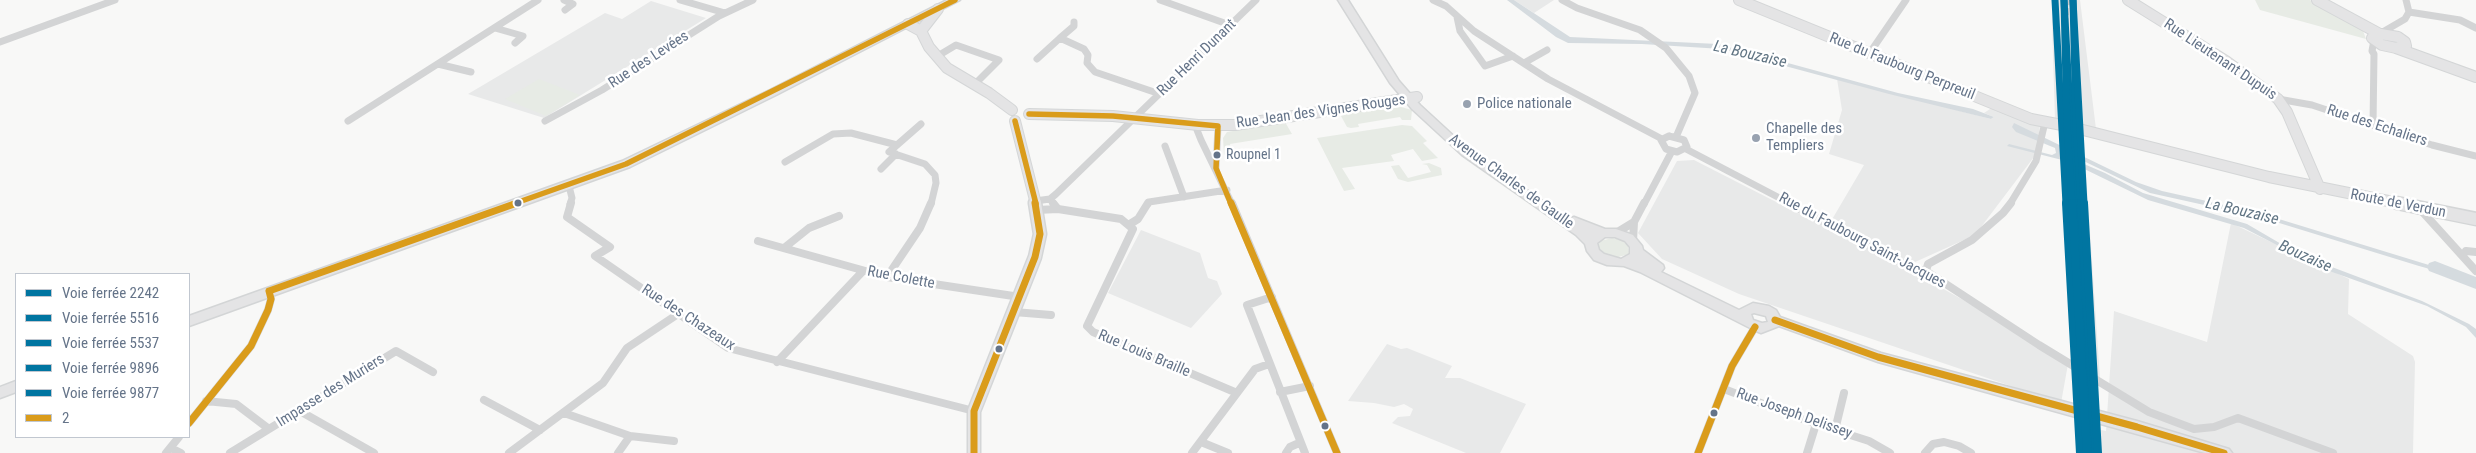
<!DOCTYPE html>
<meta charset="utf-8">
<style>
body{margin:0}
#map{position:relative;width:2476px;height:453px;overflow:hidden;background:#f8f8f7;font-family:"Roboto Condensed",sans-serif}
canvas{display:block}
.legend{position:absolute;left:15px;top:273px;width:175px;height:165px;box-sizing:border-box;background:#fff;border:1px solid #c1c7d0;margin:0;padding:6px 9px;list-style:none;font-size:15px;color:#657489}
.legend li{display:flex;align-items:center;gap:10px;height:25px}
.legend b{width:25px;border:1px solid #c1c7d0}
</style>
<div id="map">
<canvas width="2476" height="453"></canvas>
<ul class="legend">
<li><b style="height:6px;background:#0075a1"></b>Voie ferrée 2242</li>
<li><b style="height:6px;background:#0075a1"></b>Voie ferrée 5516</li>
<li><b style="height:6px;background:#0075a1"></b>Voie ferrée 5537</li>
<li><b style="height:6px;background:#0075a1"></b>Voie ferrée 9896</li>
<li><b style="height:6px;background:#0075a1"></b>Voie ferrée 9877</li>
<li><b style="height:6px;background:#da9c1b"></b>2</li>
</ul>
</div>
<script>
const context = document.querySelector('canvas').getContext('2d');
context.lineJoin = 'round';
function fillPath(path, color) {
  context.fillStyle = color;
  context.fill(path, 'evenodd');
}
function toPath(rows) {
  const path = new Path2D();
  for (const r of rows) {
    path.moveTo(r[0], r[1]);
    for (let i = 2; i < r.length; i += 2) path.lineTo(r[i], r[i + 1]);
  }
  return path;
}
function stroke(path, color, width, dash) {
  context.strokeStyle = color;
  context.lineWidth = width;
  context.lineCap = dash ? 'butt' : 'round';
  context.setLineDash(dash || []);
  context.stroke(path);
}
function label(font, color, halo, rows, align = 'center') {
  context.font = font + ' "Roboto Condensed",sans-serif';
  context.lineWidth = 5;
  context.setLineDash([]);
  context.textBaseline = 'middle';
  context.strokeStyle = halo;
  context.fillStyle = color;
  for (const [text, x, y, turn = 0] of rows) {
    context.save();
    context.translate(x, y);
    context.rotate((+turn || 0) * Math.PI / 180);
    context.textAlign = isNaN(turn) ? turn : align;
    if (halo) context.strokeText(text, 0, 0);
    context.fillText(text, 0, 0);
    context.restore();
  }
}
fillPath(toPath([
 [1514,0,1554,0,1534,13],
 [2054,0,2080,0,2096,129,2055,120,2052,22],
 [651,1,706,18,544,118,468,94,605,13,622,19],
 [1837,79,1991,119,1994,117,1984,113,1993,107,2040,125,2037,153,1975,235,1904,267,1965,301,2068,364,2061,403,1739,294,1662,259,1638,233,1677,161,1694,160,1827,228,1864,165,1829,154,1842,110],
 [2065,166,2086,174,2100,379,2073,360],
 [2231,223,2349,279,2348,314,2413,356,2415,362,2413,453,2077,453,2076,425,2106,431,2114,311,2207,342],
 [1141,230,1200,253,1208,278,1217,281,1222,294,1191,328,1108,293],
 [1387,344,1401,349,1407,348,1452,366,1445,378,1460,378,1526,404,1500,453,1466,453,1392,423,1398,417,1410,416,1413,409,1404,404,1394,407,1374,403,1348,401]
]), '#e8e9e9');
fillPath(toPath([
 [2255,0,2310,0,2362,28,2366,39,2260,10],
 [539,79,580,95,546,116,505,99],
 [1401,107,1412,110,1411,120,1402,120,1400,117,1358,124,1359,127,1351,128,1347,127,1341,116,1347,113],
 [1285,122,1292,134,1230,144,1231,148,1224,155,1223,138,1227,132],
 [1402,125,1412,126,1427,141,1423,143,1438,158,1422,161,1413,149,1391,155,1394,161,1342,168,1355,189,1344,191,1317,138],
 [1429,163,1441,168,1442,175,1408,182,1398,179,1391,166,1399,165,1408,178,1431,172,1427,165,1422,164],
 [1612,238,1621,240,1628,245,1629,254,1615,258,1601,252,1598,246,1600,241]
]), '#e7ebe5');
fillPath(toPath([
 [1507,0,1514,0,1570,37,1718,44,1898,93,1973,109,1994,117,1991,119,1889,94,1722,49,1642,44,1568,43,1556,37],
 [2014,123,2136,182,2162,191,2256,212,2455,273,2455,276,2419,266,2263,218,2150,193,2069,154,2070,158,2105,173,2143,193,2247,224,2300,255,2422,301,2469,324,2476,329,2476,338,2466,327,2427,306,2321,268,2244,228,2148,200,2070,162,2007,146,2009,144,2052,155,2056,153,2055,148,2016,132,2012,127]
]), '#d5dbdf');
fillPath(toPath([
 [2435,261,2476,277,2476,289,2429,271,2427,267,2429,263,2435,261]
]), '#d5dbdf');
stroke(toPath([
 [2067,126,2083,130]
]), '#d3d7dc', 10, [10, 5]);
const secondaryFar1 = toPath([
 [1739,0,2031,119,2067,126],
 [2128,0,2226,61,2278,99,2287,112,2320,189],
 [2317,0,2378,33],
 [908,24,921,31,929,47,947,68,989,93,1012,110],
 [921,31,938,9],
 [2375,33,2398,37,2405,42,2406,46,2396,48,2382,45,2372,38,2375,33],
 [2396,48,2476,77],
 [1029,114,1113,116,1198,125,1235,125,1417,97],
 [1015,121,1036,204],
 [2083,130,2269,177,2403,204]
]);
const secondary = toPath([
 [2397,203,2476,219],
 [974,453,974,411,1035,257,1040,234,1035,203]
]);
const primary = toPath([
 [947,0,960,0,778,94,630,167,189,326,189,316,622,161,770,90,947,0],
 [1338,0,1348,0,1399,81,1420,105,1470,151,1569,219,1574,217,1605,229,1616,229,1633,235,1642,246,1643,250,1663,265,1664,268,1661,272,1739,310,1753,303,1769,306,1776,310,1780,317,1881,353,2137,421,2229,449,2232,453,2205,453,1878,362,1779,326,1761,333,1756,331,1640,272,1624,266,1607,265,1594,260,1587,251,1585,244,1576,235,1462,155,1412,109,1390,83,1338,0],
 [1605,237,1615,237,1625,241,1630,247,1630,254,1621,259,1604,254,1599,250,1597,243,1605,237],
 [1754,313,1766,316,1768,322,1762,323,1753,320,1751,314,1754,313],
 [16,381,16,392,0,398,0,387,16,381]
]);
stroke(secondaryFar1, '#d4d6d7', 12);
stroke(secondary, '#d4d6d7', 15);
stroke(primary, '#d3d5d6', 3);
stroke(toPath([
 [564,0,573,4,565,10],
 [680,0,725,13],
 [1160,0,1230,25],
 [1433,0,1446,6,1474,31,1548,79,1662,139],
 [1562,0,1577,8,1640,30,1666,48,1689,76,1695,93,1676,137],
 [2409,12,2460,20,2476,28],
 [1457,17,1460,31,1485,66,1513,56],
 [495,28,523,36,515,43],
 [2381,33,2405,19,2409,12,2406,0],
 [1060,38,1074,26,1074,22],
 [0,42,115,0],
 [1869,54,1906,0],
 [936,57,956,45,999,60,975,84],
 [1037,59,1060,38,1084,49,1088,55,1087,63,1095,72,1160,94],
 [1524,63,1547,50],
 [438,64,471,72],
 [2278,99,2312,105,2432,145,2476,156],
 [348,121,538,0],
 [545,121,602,90,719,16,753,0],
 [921,124,889,152,925,164,935,175,936,183,931,204],
 [1198,125,1197,130,1201,140,1232,204],
 [2373,125,2374,54,2372,51,2374,40],
 [1669,136,1684,140,1687,147,1677,152,1666,149,1661,140,1669,136],
 [1165,146,1184,197],
 [1686,149,1791,204],
 [785,162,833,134,851,133,897,145],
 [1216,168,1218,126],
 [881,169,896,154],
 [569,186,572,198,570,204],
 [1050,199,1054,204],
 [1035,201,1050,199,1056,194,1256,0],
 [1148,204,1149,202,1227,190],
 [1644,204,1672,151],
 [2010,204,2036,161,2045,122]
]), '#d3d4d5', 7);
stroke(toPath([
 [571,203,567,217,610,247,595,256,728,348,974,411],
 [1232,203,1337,453],
 [1788,203,1912,268,1926,271,2039,345,2149,412,2194,429,2214,427,2238,418,2333,453],
 [1058,209,1121,219,1133,229,1087,326,1093,332,1237,393],
 [2420,209,2476,271],
 [1037,210,1058,209,1053,203],
 [1130,224,1138,219,1148,203],
 [1616,233,1634,222],
 [758,241,887,277,1020,297],
 [1633,241,1634,222,1644,203],
 [784,248,809,228,839,216],
 [2466,251,2476,252],
 [1926,271,1928,264,1972,240,2003,213,2011,203],
 [887,277,920,228,931,203],
 [1272,297,1247,305,1305,453],
 [1014,312,1051,315],
 [777,362,863,271],
 [1724,389,1816,424,1869,441,1890,453],
 [1280,392,1310,386],
 [484,400,540,430],
 [206,401,236,404,269,429],
 [298,410,374,453],
 [564,413,630,436,674,441],
 [189,423,251,346,268,310,271,299,269,291],
 [1835,430,1844,393],
 [1201,442,1228,453],
 [171,448,181,453],
 [166,453,179,437],
 [230,453,396,351,433,372],
 [509,453,603,383,627,348,678,314],
 [618,453,630,436],
 [1192,453,1255,369,1269,364],
 [1286,453,1290,447,1299,443],
 [1698,453,1732,366,1755,327],
 [1807,453,1816,424],
 [1925,453,1933,444,1944,442,1959,446,1971,453]
]), '#d3d4d5', 8);
stroke(secondaryFar1, '#e4e4e5', 10);
stroke(secondary, '#e4e4e5', 12);
fillPath(primary, '#e4e4e5');
stroke(toPath([
 [2065,45,2069,0]
]), '#c9cacb', 2.5, [7, 3]);
stroke(toPath([
 [1029,114,1113,116,1218,126,1216,168,1231,204],
 [1015,121,1036,204],
 [513,204,626,164,955,0]
]), '#da9c1b', 5.5);
stroke(toPath([
 [1231,203,1337,453],
 [269,291,517,203],
 [1775,320,1878,357,2137,427,2224,453],
 [189,423,251,346,268,310,271,299,269,291],
 [974,453,974,411,1035,257,1040,234,1035,203],
 [1698,453,1732,366,1755,327]
]), '#da9c1b', 7);
stroke(toPath([
 [2064,0,2075,204]
]), '#0075a1', 7);
stroke(toPath([
 [2075,203,2089,453]
]), '#0075a1', 8);
stroke(toPath([
 [2055,0,2066,204]
]), '#0075a1', 7);
stroke(toPath([
 [2066,203,2080,453]
]), '#0075a1', 8);
stroke(toPath([
 [2073,0,2076,125,2081,204]
]), '#0075a1', 7);
stroke(toPath([
 [2081,203,2096,453]
]), '#0075a1', 8);
stroke(toPath([
 [2073,0,2084,204]
]), '#0075a1', 7);
stroke(toPath([
 [2084,203,2098,453]
]), '#0075a1', 8);
stroke(toPath([
 [2064,0,2067,126,2072,204]
]), '#0075a1', 7);
stroke(toPath([
 [2072,203,2087,453]
]), '#0075a1', 8);
for (const [x, y, r, color] of [
 [1467,104,5,"#98a2b0"],
 [1756,138,5,"#98a2b0"],
 [1217,155,4.5,"#657489"],
 [518,203,4.5,"#657489"],
 [999,349,4.5,"#657489"],
 [1714,413,4.5,"#657489"],
 [1325,426,4.5,"#657489"]
]) {
  const dot = new Path2D();
  dot.arc(x, y, r, 0, 2 * Math.PI);
  context.fillStyle = color;
  context.fill(dot);
  stroke(dot, '#fff', 2);
}
label('14px', '#657489', '#fff', [
 ["Roupnel 1",1226,155]
], 'left');
label('15px', '#657489', '#fff', [
 ["Rue Henri Dunant",1197,58,-44],
 ["Rue des Levées",649,60,-33],
 ["Rue Lieutenant Dupuis",2220,60,34],
 ["Rue du Faubourg Perpreuil",1902,67,22],
 ["Rue Jean des Vignes Rouges",1321,112,-8],
 ["Rue des Echaliers",2377,126,18],
 ["Avenue Charles de Gaulle",1511,182,36],
 ["Route de Verdun",2398,204,11],
 ["Rue du Faubourg Saint-Jacques",1862,241,28],
 ["Rue Colette",901,278,11],
 ["Rue des Chazeaux",688,318,33],
 ["Rue Louis Braille",1144,354,23],
 ["Impasse des Muriers",331,391,-32],
 ["Rue Joseph Delissey",1794,414,20]
]);
label('15px', '#657489', '#fff', [
 ["Police nationale",1477,104],
 ["Chapelle des",1766,129],
 ["Templiers",1766,146]
], 'left');
label('italic 16px', '#617584', '#fff', [
 ["La Bouzaise",1750,55,13],
 ["La Bouzaise",2242,212,13],
 ["Bouzaise",2305,257,24]
]);
</script>
